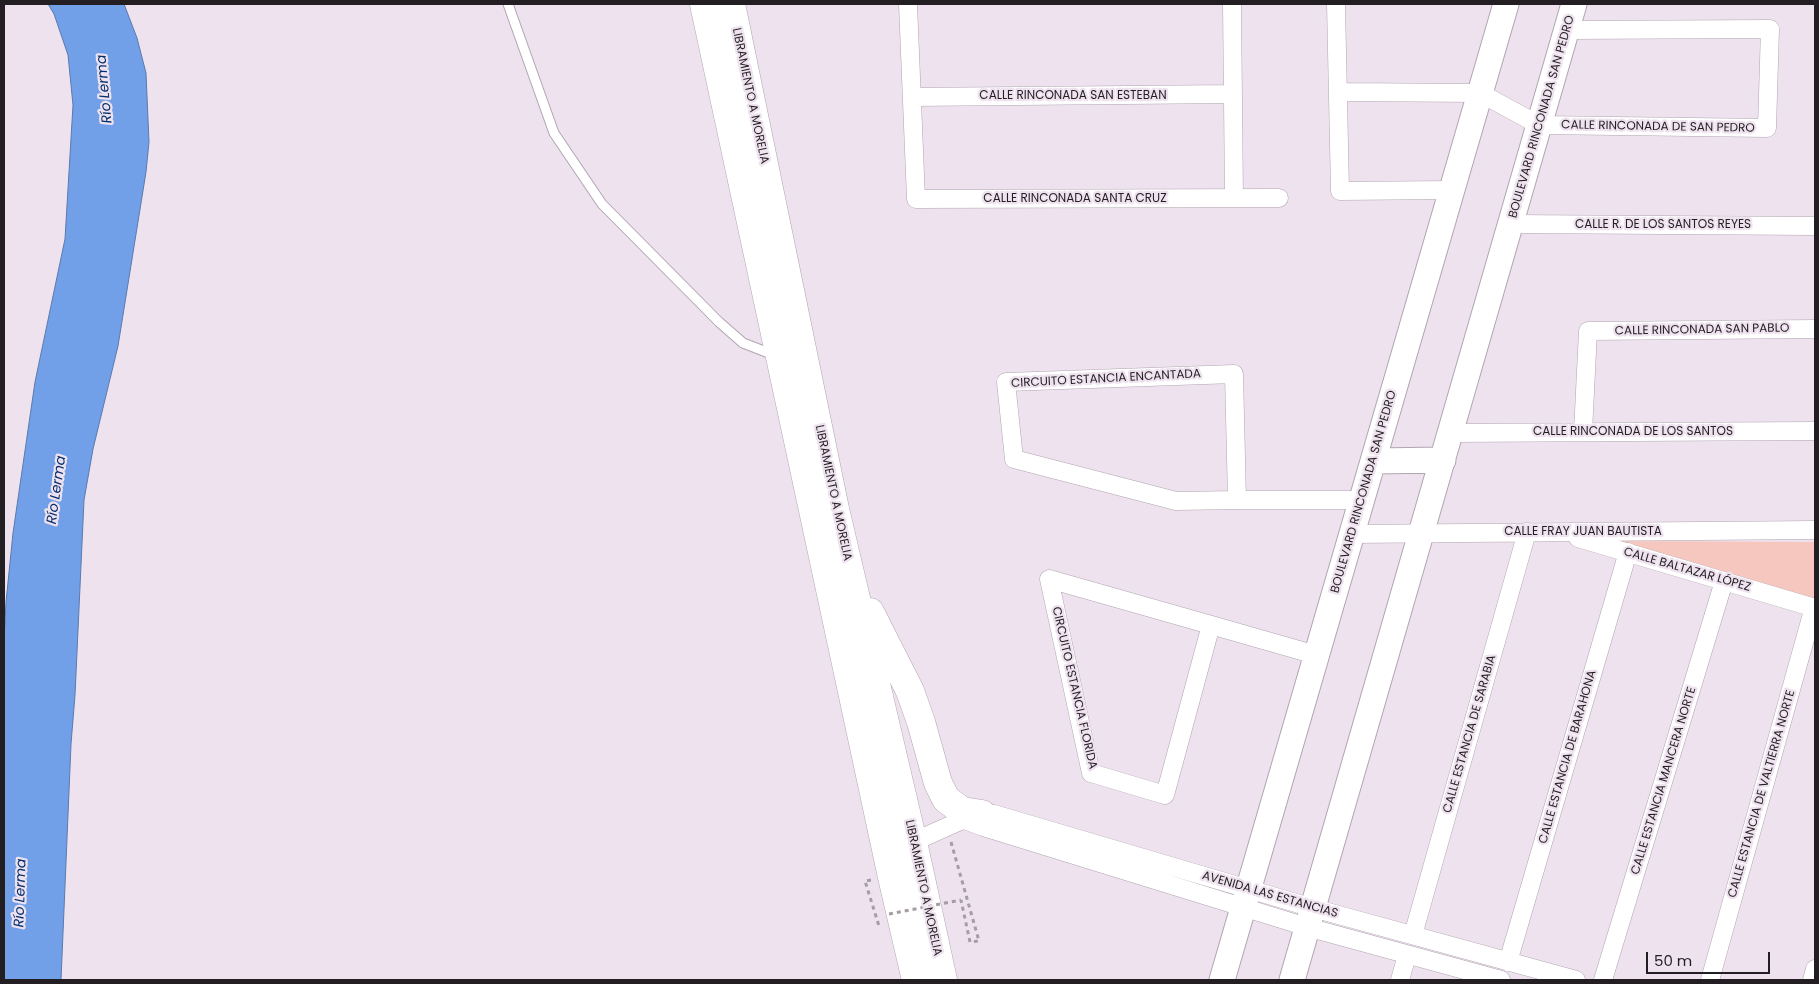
<!DOCTYPE html>
<meta charset="utf-8">
<style>
body{margin:0}
#map{position:relative;width:1819px;height:984px;overflow:hidden;background:#eee2ee;font-family:Poppins,sans-serif}
canvas{display:block}
.frame{position:absolute;inset:0;border:5px solid #221e22;pointer-events:none}
.scale{position:absolute;left:1646px;top:952px;width:124px;height:22px;box-sizing:border-box;border:2px solid #221e22;border-top:0;padding-left:6px;font-size:15px;line-height:18px;white-space:nowrap;color:#221e22;-webkit-text-stroke:4px #eee2ee;paint-order:stroke}
</style>
<div id="map">
<canvas width="1819" height="984"></canvas>
<div class="frame"></div>
<div class="scale">50 m</div>
</div>
<script>
const context = document.querySelector('canvas').getContext('2d');
context.lineJoin = 'round';
function fillPath(path, color) {
  context.fillStyle = color;
  context.fill(path, 'evenodd');
}
function toPath(rows) {
  const path = new Path2D();
  for (const r of rows) {
    path.moveTo(r[0], r[1]);
    for (let i = 2; i < r.length; i += 2) path.lineTo(r[i], r[i + 1]);
  }
  return path;
}
function stroke(path, color, width, dash) {
  context.strokeStyle = color;
  context.lineWidth = width;
  context.lineCap = dash ? 'butt' : 'round';
  context.setLineDash(dash || []);
  context.stroke(path);
}
function label(font, color, halo, rows, align = 'center') {
  context.font = font + ' Poppins,sans-serif';
  context.lineWidth = 4.5;
  context.setLineDash([]);
  context.textBaseline = 'middle';
  context.strokeStyle = halo;
  context.fillStyle = color;
  for (const [text, x, y, turn = 0] of rows) {
    context.save();
    context.translate(x, y);
    context.rotate((+turn || 0) * Math.PI / 180);
    context.textAlign = isNaN(turn) ? turn : align;
    if (halo) context.strokeText(text, 0, 0);
    context.fillText(text, 0, 0);
    context.restore();
  }
}
fillPath(toPath([
 [1617,541,1815,542,1815,601]
]), '#f5c7be');
const water = toPath([
 [48,4,124,4,137,38,146,73,149,142,146,172,118,346,93,449,84,500,75,695,71,744,61,980,4,980,4,641,6,602,13,533,35,382,65,239,73,105,68,55,54,14,48,4]
]);
fillPath(water, '#72a0e8');
stroke(water, '#5a79ad', 1);
const lane = toPath([
 [508,4,554,133,602,204,719,322,743,343,774,355]
]);
const street = toPath([
 [908,4,916,199,1279,198],
 [1232,4,1234,198],
 [1336,4,1340,191,1451,190],
 [1338,92,1480,93,1539,125,1767,128,1770,29,1567,30],
 [912,97,1233,94],
 [1511,224,1815,226],
 [1583,432,1588,331,1815,329],
 [1450,433,1815,431],
 [1237,500,1234,374,1006,382,1014,459,1176,501,1237,500,1362,500],
 [1352,534,1815,530],
 [1578,538,1815,608],
 [1211,625,1165,795,1091,773,1049,579,1211,625,1316,655],
 [965,820,983,827,1307,927,1501,980],
 [913,842,960,821,982,814,994,814,1313,908,1576,980],
 [1413,935,1527,532],
 [1508,962,1628,552],
 [1400,980,1407,955],
 [1603,980,1724,581],
 [1710,980,1814,607],
 [1812,980,1815,969]
]);
const secondary = toPath([
 [1373,461,1443,460],
 [1222,980,1506,4],
 [1292,980,1574,4]
]);
const highway = toPath([
 [704,4,892,877,916,980],
 [731,4,835,509,913,842,943,980],
 [870,612,910,691,921,722,938,783,946,799,962,811,982,814]
]);
stroke(lane, '#b0a5b0', 11);
stroke(street, '#b0a5b0', 19);
stroke(secondary, '#b0a5b0', 27);
stroke(highway, '#b0a5b0', 29);
stroke(toPath([
 [951,842,979,941,970,942,961,900],
 [871,880,865,881,879,926]
]), '#a59ca5', 3, [4, 4]);
stroke(lane, '#fff', 9);
stroke(street, '#fff', 18);
stroke(secondary, '#fff', 25);
stroke(highway, '#fff', 28);
stroke(toPath([
 [889,914,961,900]
]), '#a59ca5', 3, [4, 4]);
label('12px', '#221e22', '#eee2ee', [
 ["LIBRAMIENTO A MORELIA",750,96,78],
 ["CALLE RINCONADA SAN ESTEBAN",1073,96],
 ["BOULEVARD RINCONADA SAN PEDRO",1542,117,-74],
 ["CALLE RINCONADA DE SAN PEDRO",1658,127,1],
 ["CALLE RINCONADA SANTA CRUZ",1075,199],
 ["CALLE R. DE LOS SANTOS REYES",1663,225],
 ["CALLE RINCONADA SAN PABLO",1702,330,-1],
 ["CIRCUITO ESTANCIA ENCANTADA",1106,379,-3],
 ["CALLE RINCONADA DE LOS SANTOS",1633,432],
 ["BOULEVARD RINCONADA SAN PEDRO",1364,492,-74],
 ["LIBRAMIENTO A MORELIA",833,493,78],
 ["CALLE FRAY JUAN BAUTISTA",1583,532],
 ["CALLE BALTAZAR LÓPEZ",1687,570,16],
 ["CIRCUITO ESTANCIA FLORIDA",1074,688,77],
 ["CALLE ESTANCIA DE SARABIA",1470,734,-74],
 ["CALLE ESTANCIA DE BARAHONA",1568,757,-74],
 ["CALLE ESTANCIA MANCERA NORTE",1664,781,-73],
 ["CALLE ESTANCIA DE VALTIERRA NORTE",1762,794,-74],
 ["LIBRAMIENTO A MORELIA",923,888,78],
 ["AVENIDA LAS ESTANCIAS",1270,895,16]
]);
label('italic 14px', '#032f6e', '#eee2ee', [
 ["Río Lerma",105,89,-95],
 ["Río Lerma",57,490,-82],
 ["Río Lerma",21,893,-88]
]);
</script>
